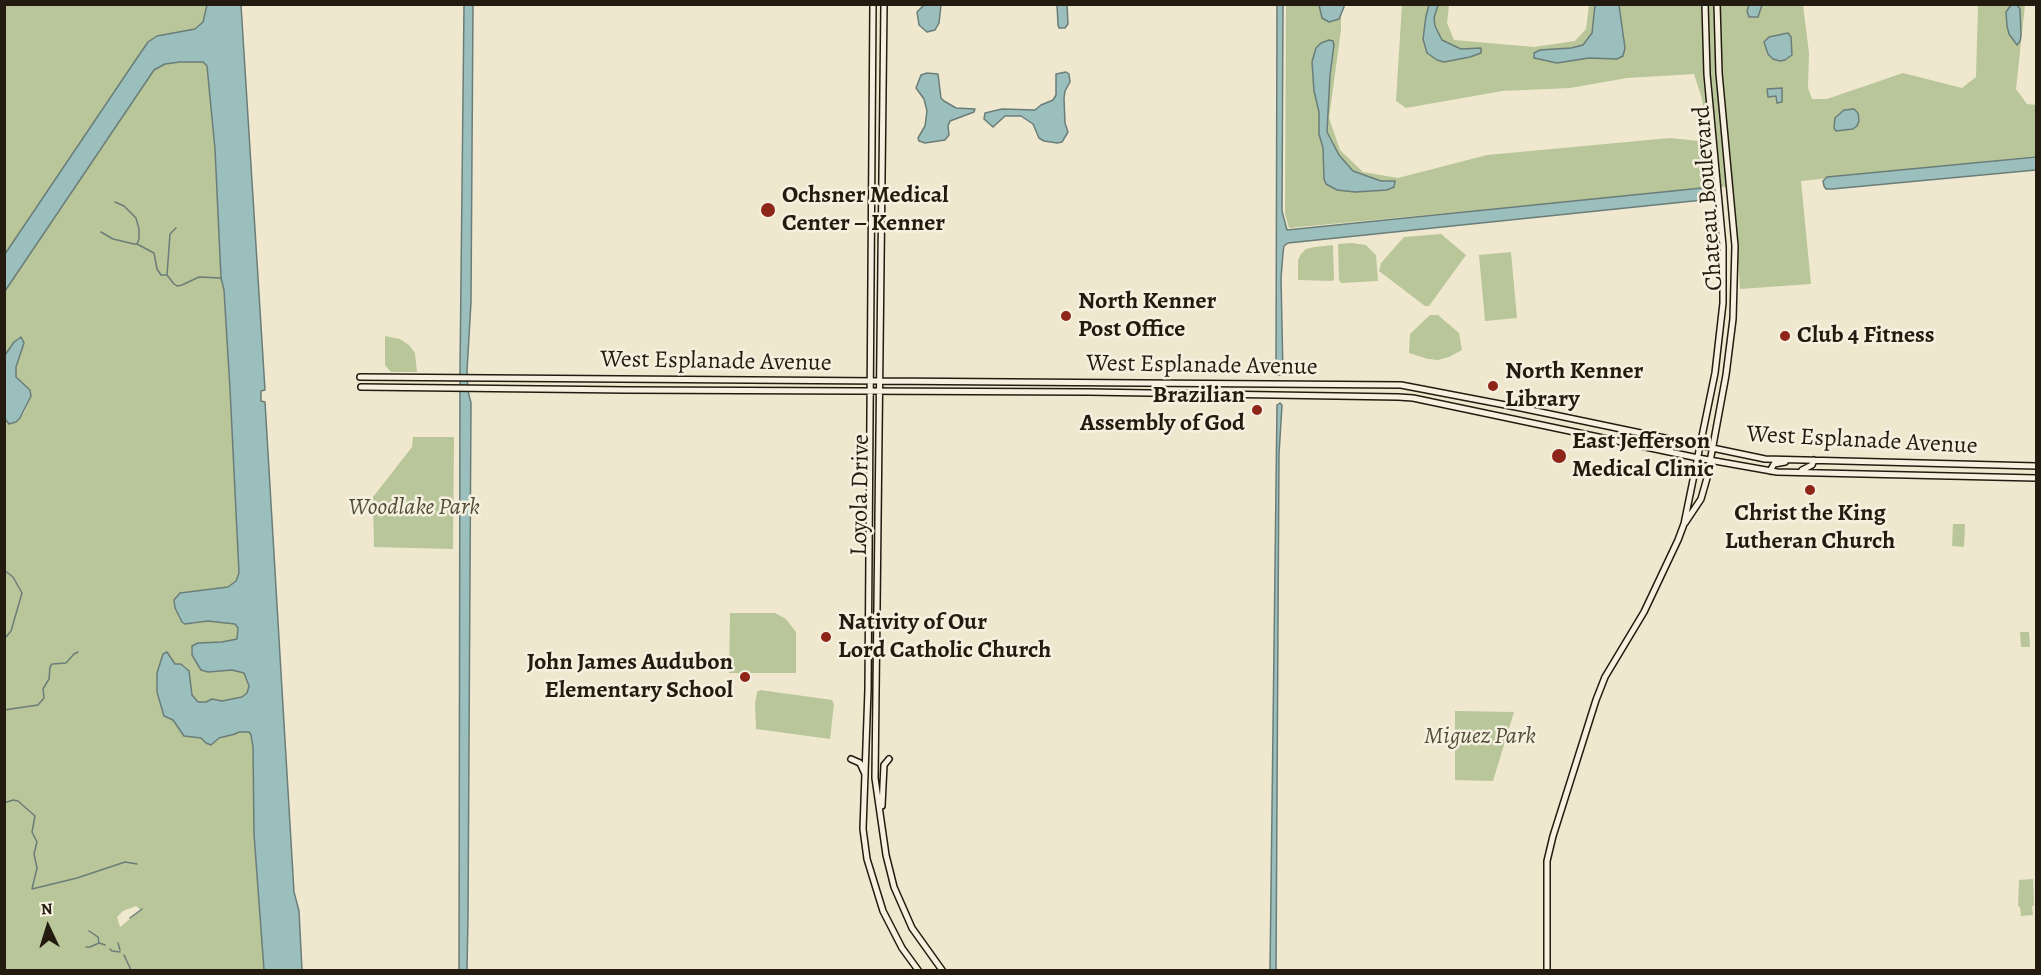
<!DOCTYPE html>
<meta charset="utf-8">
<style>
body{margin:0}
#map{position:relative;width:2041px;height:975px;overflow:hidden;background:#efe8ce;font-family:Alegreya,serif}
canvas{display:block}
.frame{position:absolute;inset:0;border:6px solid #241b10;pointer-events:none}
.north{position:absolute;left:18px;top:897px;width:60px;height:60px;-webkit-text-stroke:4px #f5f0df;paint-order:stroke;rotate:356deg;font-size:16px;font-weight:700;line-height:24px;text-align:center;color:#241b10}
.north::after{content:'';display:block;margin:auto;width:21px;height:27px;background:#241b10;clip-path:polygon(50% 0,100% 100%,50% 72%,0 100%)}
</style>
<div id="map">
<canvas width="2041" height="975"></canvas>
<div class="frame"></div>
<div class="north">N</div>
</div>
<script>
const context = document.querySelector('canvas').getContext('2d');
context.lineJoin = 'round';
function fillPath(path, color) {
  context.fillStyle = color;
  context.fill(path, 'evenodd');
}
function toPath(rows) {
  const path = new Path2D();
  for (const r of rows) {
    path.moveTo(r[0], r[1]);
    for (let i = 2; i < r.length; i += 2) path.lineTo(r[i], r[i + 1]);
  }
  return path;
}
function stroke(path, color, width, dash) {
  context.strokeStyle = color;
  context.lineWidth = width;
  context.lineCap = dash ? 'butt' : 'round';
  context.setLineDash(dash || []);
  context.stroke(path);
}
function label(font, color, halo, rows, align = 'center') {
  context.font = font + ' Alegreya,serif';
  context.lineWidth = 5;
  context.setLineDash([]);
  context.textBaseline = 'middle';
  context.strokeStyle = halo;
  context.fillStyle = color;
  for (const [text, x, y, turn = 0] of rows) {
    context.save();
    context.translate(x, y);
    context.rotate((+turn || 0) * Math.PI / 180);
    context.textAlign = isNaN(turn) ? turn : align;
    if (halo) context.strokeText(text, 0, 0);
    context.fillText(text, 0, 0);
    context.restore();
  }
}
fillPath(toPath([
 [1402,4,1449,5,1447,23,1454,40,1534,47,1575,41,1586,29,1589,5,1803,5,1809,53,1808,88,1812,99,1827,99,1903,73,1962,88,1976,77,1978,5,2025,5,2016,89,2027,104,2036,105,2036,156,1801,181,1811,284,1740,289,1733,186,1289,228,1285,214,1286,5,1341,5,1341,30,1329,118,1340,150,1363,172,1398,178,1487,155,1670,138,1708,142,1702,99,1694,74,1627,78,1570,88,1502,91,1406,108,1396,101],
 [5,5,207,5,203,22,195,29,157,36,148,42,5,254],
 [180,62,203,62,207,66,215,149,221,278,224,290,230,389,239,573,236,581,228,587,184,592,176,596,192,624,208,621,235,624,238,628,237,639,191,649,192,655,201,670,208,672,232,670,244,673,249,686,247,693,242,697,222,701,212,699,206,702,198,702,192,695,189,671,184,665,175,664,169,654,163,654,157,673,167,718,173,720,182,734,188,737,201,738,206,743,214,743,219,738,235,734,241,731,249,732,251,735,253,747,254,834,264,970,5,970,4,419,6,421,18,421,24,413,31,396,30,390,16,377,16,367,24,343,18,338,5,355,5,291,151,73,156,68,165,64],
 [136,906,141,910,120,927,117,917,123,911],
 [1441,234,1466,255,1429,306,1425,306,1379,271,1381,263,1404,237],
 [1352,243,1366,245,1376,255,1378,281,1341,283,1339,280,1338,244],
 [1333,245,1334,279,1332,281,1298,280,1298,260,1301,254,1306,249,1315,247],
 [1511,252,1517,318,1485,321,1479,255],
 [1430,315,1438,315,1459,333,1462,350,1449,357,1438,360,1428,359,1409,353,1410,334],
 [385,336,400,339,409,345,415,353,417,372,391,372,385,365],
 [413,437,454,437,453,549,374,547,373,497,412,447],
 [1953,524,1965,524,1964,547,1952,546],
 [730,613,775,613,786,619,796,632,796,673,729,673],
 [2020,632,2029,632,2030,647,2021,647],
 [760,690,832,700,834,704,830,739,756,729,755,704,757,692],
 [1455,711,1514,712,1493,781,1455,780],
 [2033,879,2034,905,2032,907,2033,915,2021,916,2020,907,2018,906,2019,880]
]), '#b8c699');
const water = toPath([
 [473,4,471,302,467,371,468,391,471,403,468,917,467,970,459,970,460,371,464,5,473,4],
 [207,5,241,5,265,390,261,391,261,401,265,402,294,892,299,911,302,970,264,970,254,834,253,747,251,735,249,732,239,732,235,734,219,738,211,745,206,743,201,738,184,736,173,720,164,716,157,692,157,673,163,654,167,652,175,664,181,664,189,671,192,695,198,702,206,702,212,699,222,701,242,697,247,693,249,686,244,673,232,670,208,672,201,670,192,655,192,646,198,643,222,642,237,639,238,628,235,624,208,621,185,624,182,622,175,608,174,600,180,593,228,587,236,581,239,573,230,389,224,290,221,278,215,149,207,66,203,62,180,62,165,64,154,70,5,291,5,254,137,58,148,42,157,36,195,29,203,22,207,5],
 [924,5,941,5,939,23,935,30,927,32,919,25,917,12,924,5],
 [1057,5,1067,5,1068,24,1065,28,1059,28,1058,25,1057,5],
 [1277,5,1283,5,1282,211,1287,230,1702,188,1708,190,1708,197,1703,200,1288,243,1284,246,1283,253,1281,278,1283,374,1282,375,1278,375,1276,368,1277,5],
 [1319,5,1344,5,1344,7,1339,19,1329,22,1322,18,1319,5],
 [1429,5,1438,5,1434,18,1435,26,1442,40,1461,49,1481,48,1481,53,1470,57,1444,62,1437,60,1427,53,1423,39,1426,16,1429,5],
 [1595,5,1619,5,1625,48,1623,56,1617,59,1589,58,1557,63,1534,58,1534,53,1540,50,1571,48,1583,45,1592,33,1595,5],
 [1749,5,1762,5,1758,17,1749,17,1747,11,1749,5],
 [2011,5,2017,5,2020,9,2021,35,2020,41,2017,45,2009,34,2007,26,2006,12,2011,5],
 [1788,33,1791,37,1792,55,1785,60,1780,61,1773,59,1768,54,1764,42,1769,37,1788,33],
 [1329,40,1333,41,1334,45,1330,75,1327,132,1339,155,1353,171,1381,181,1395,181,1394,187,1387,190,1355,192,1337,190,1326,184,1324,179,1323,148,1319,134,1319,112,1314,91,1312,62,1316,48,1321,43,1329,40],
 [1066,72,1069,74,1070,82,1065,91,1064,98,1065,123,1068,132,1062,142,1057,143,1044,141,1039,138,1033,124,1021,116,1005,116,993,127,984,119,985,113,1002,109,1035,110,1041,105,1053,100,1056,95,1056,74,1066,72],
 [927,73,938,74,941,98,944,101,956,108,975,109,974,112,950,121,948,126,949,135,945,140,925,143,919,141,918,138,925,126,927,111,924,99,916,88,921,75,927,73],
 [1782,88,1782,102,1777,103,1776,96,1768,97,1767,89,1782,88],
 [1854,109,1858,113,1859,121,1857,126,1853,129,1836,131,1834,128,1835,118,1844,110,1854,109],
 [2036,157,2036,170,1832,189,1826,189,1824,186,1823,181,1827,177,2036,157],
 [21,337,24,343,16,367,16,377,30,390,31,396,20,418,16,422,9,424,5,419,5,355,14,342,21,337],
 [1280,403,1282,405,1279,454,1276,970,1270,970,1277,405,1280,403]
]);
fillPath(water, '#9abfbd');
stroke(water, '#6b7d78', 1.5);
stroke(toPath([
 [101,232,113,239,134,244,137,244,139,239,139,229,136,218,124,206,115,202],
 [137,244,154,253,157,269,161,275,167,275,170,234,176,228],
 [167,275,174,284,177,286,182,285,199,277,221,278],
 [4,570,13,577,22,593,11,631,4,639],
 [4,710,38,705,44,698,43,689,49,679,50,667,52,664,66,663,74,654,78,652],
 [4,803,13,800,18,801,35,816,32,832,37,842,34,854,37,868,32,889,77,878,125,862,137,864],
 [130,918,142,909],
 [89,931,98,937,99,943],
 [118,943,120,950],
 [86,947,90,947,99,943,105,945],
 [110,949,112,951,120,952],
 [124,955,131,970]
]), '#6b7d78', 1.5);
const secondary = toPath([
 [873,4,868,690,863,829,867,859,883,911,902,948,918,970],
 [884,4,875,778,886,855,894,887,912,928,942,970],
 [360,377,1401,385,1521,408,1765,459,2036,466],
 [361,387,627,390,1088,392,1398,397,1413,398,1698,458,1777,472,2036,478],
 [1652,448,1657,441,1666,441],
 [1802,470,1812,465,1814,460],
 [1770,471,1774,464,1785,462],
 [1685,523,1701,499,1707,478,1726,375,1733,319,1735,246,1719,73,1717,4],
 [851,759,860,763,865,774],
 [882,806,884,765,889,759],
 [1547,970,1547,861,1553,836,1596,700,1605,677,1644,612,1678,540,1684,524,1715,373,1723,303,1723,246,1707,74,1705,4]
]);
stroke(secondary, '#241b10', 8);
stroke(secondary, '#f5f0df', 5);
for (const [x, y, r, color] of [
 [768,210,8,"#8f2418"],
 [1066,316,6,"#8f2418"],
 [1785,336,6,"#8f2418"],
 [1493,386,6,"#8f2418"],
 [1257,410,6,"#8f2418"],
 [1559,456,8,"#8f2418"],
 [1810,490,6,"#8f2418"],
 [826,637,6,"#8f2418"],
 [745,677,6,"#8f2418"]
]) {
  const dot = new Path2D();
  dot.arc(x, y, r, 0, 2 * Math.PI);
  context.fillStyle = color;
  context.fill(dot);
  stroke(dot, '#f5f0df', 2);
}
label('bold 24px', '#241b10', '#f5f0df', [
 ["Ochsner Medical",782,196],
 ["Center – Kenner",782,224],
 ["North Kenner",1078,302],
 ["Post Office",1078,330],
 ["Club 4 Fitness",1797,336],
 ["North Kenner",1505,372],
 ["Library",1505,400],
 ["Brazilian",1245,396,"right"],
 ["Assembly of God",1245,424,"right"],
 ["East Jefferson",1572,442],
 ["Medical Clinic",1572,470],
 ["Christ the King",1810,514,"center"],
 ["Lutheran Church",1810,542,"center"],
 ["Nativity of Our",838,623],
 ["Lord Catholic Church",838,651],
 ["John James Audubon",733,663,"right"],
 ["Elementary School",733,691,"right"]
], 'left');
label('24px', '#241b10', '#f5f0df', [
 ["Chateau Boulevard",1709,198,-94],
 ["West Esplanade Avenue",716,362,1],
 ["West Esplanade Avenue",1202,366,1],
 ["West Esplanade Avenue",1862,441,3],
 ["Loyola Drive",861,495,-89]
]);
label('italic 24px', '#504e39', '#f5f0df', [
 ["Woodlake Park",414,508],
 ["Miguez Park",1480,737]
]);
</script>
